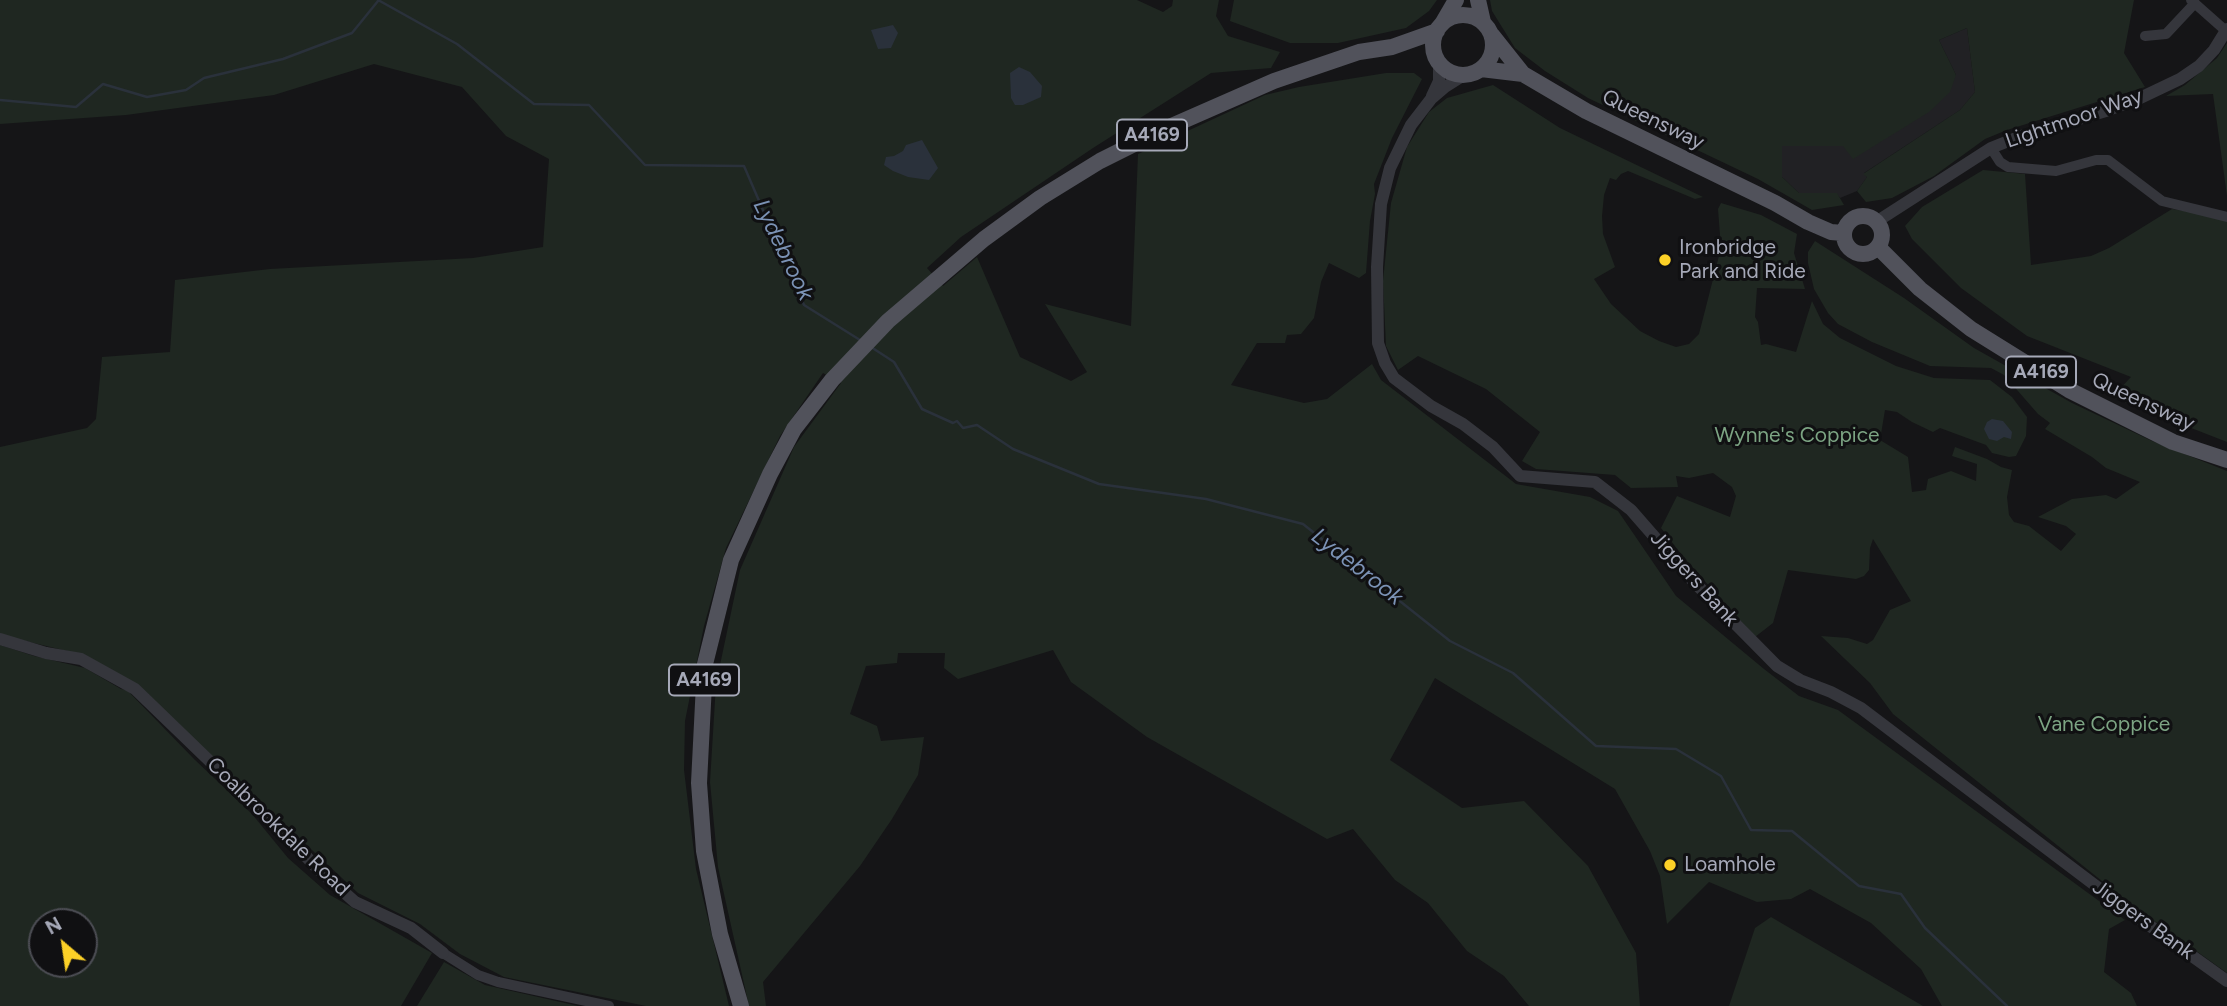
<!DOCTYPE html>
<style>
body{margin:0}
#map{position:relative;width:2227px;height:1006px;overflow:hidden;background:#151517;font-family:Figtree,sans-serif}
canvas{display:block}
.north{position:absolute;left:28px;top:908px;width:70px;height:70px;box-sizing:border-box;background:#101012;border:2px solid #4c4d54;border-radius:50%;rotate:331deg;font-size:19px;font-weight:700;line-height:28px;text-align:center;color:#a6a9b8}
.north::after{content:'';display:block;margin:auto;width:24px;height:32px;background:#fcd127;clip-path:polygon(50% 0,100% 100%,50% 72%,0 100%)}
</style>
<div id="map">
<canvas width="2227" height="1006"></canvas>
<div class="north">N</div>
</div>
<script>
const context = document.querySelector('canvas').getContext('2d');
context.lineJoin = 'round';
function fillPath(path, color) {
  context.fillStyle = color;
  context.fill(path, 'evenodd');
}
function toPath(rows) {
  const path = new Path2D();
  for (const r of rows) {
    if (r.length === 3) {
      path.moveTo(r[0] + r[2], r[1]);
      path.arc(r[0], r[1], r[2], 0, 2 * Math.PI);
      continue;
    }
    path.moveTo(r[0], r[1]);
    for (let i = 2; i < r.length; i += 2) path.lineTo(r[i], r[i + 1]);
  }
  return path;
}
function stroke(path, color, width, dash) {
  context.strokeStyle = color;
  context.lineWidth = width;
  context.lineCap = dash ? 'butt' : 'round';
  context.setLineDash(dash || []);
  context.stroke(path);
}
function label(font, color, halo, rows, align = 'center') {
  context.font = font + ' Figtree,sans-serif';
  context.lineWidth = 6;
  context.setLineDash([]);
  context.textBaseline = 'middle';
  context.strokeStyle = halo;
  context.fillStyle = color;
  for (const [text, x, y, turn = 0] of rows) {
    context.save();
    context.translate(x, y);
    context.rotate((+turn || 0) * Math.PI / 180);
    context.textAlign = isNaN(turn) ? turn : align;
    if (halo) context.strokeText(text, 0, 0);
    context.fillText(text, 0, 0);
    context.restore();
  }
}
fillPath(toPath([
 [1967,28,1975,92,1960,110,1864,173,1867,177,1857,191,1840,198,1836,193,1799,193,1782,177,1782,146,1843,146,1956,75,1939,40]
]), '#212124');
fillPath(toPath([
 [0,0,1137,0,1163,12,1172,6,1173,0,1219,0,1216,16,1228,36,1280,52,1271,68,1211,73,1093,148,961,237,927,268,943,286,977,257,1020,357,1071,381,1087,372,1045,304,1131,326,1138,154,1265,95,1299,87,1386,73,1414,73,1422,79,1392,138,1374,184,1375,194,1370,221,1366,273,1359,278,1329,263,1321,282,1314,318,1301,334,1287,335,1285,343,1257,343,1231,385,1304,403,1327,399,1372,364,1381,380,1516,484,1590,497,1618,511,1676,596,1764,669,1799,696,1838,710,2125,920,2109,929,2104,972,2131,993,2137,1006,1942,1006,1921,969,1871,923,1810,889,1791,899,1757,902,1709,882,1667,924,1660,876,1650,851,1615,789,1435,678,1390,760,1462,808,1524,801,1588,866,1636,953,1640,1006,1529,1006,1504,976,1467,951,1428,903,1395,880,1353,829,1327,839,1147,737,1071,682,1053,650,958,679,944,668,945,653,898,653,897,663,866,666,850,714,877,726,881,741,924,737,918,775,892,819,860,866,763,982,766,1006,749,1006,718,867,710,782,716,684,740,570,794,447,841,383,823,373,780,436,726,548,704,626,685,721,684,770,696,869,729,1006,646,1006,504,977,460,954,420,924,358,893,179,726,80,654,0,635,0,447,87,428,96,419,102,357,170,352,175,280,270,269,473,258,543,247,549,159,506,136,462,87,374,64,274,95,126,115,0,124],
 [1234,0,1437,0,1429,11,1406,28,1338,43,1290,43,1230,21],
 [1490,0,2134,0,2124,53,2145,87,2007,130,1985,139,1934,176,1892,198,1866,202,1857,191,1867,177,1863,174,1960,110,1975,92,1967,28,1939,40,1956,75,1950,92,1929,112,1853,159,1843,146,1782,146,1782,177,1799,193,1837,193,1844,205,1812,210,1758,179,1588,98,1545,71,1515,48,1492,11],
 [2227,43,2227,196,2213,94,2166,96,2185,85,2217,58],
 [1493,85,1560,128,1703,197,1695,199,1628,171,1621,174,1616,180,1610,178,1604,195,1602,216,1603,234,1615,267,1594,279,1611,304,1640,331,1659,341,1676,347,1689,344,1699,334,1721,248,1718,209,1721,203,1761,215,1797,234,1794,253,1805,289,1757,288,1755,317,1758,322,1761,345,1766,344,1796,352,1812,301,1823,324,1840,338,1896,366,1934,378,1990,380,2012,397,2027,417,2026,436,2016,456,2009,457,1992,453,1986,445,1940,428,1933,432,1912,422,1897,412,1885,410,1880,440,1908,457,1912,492,1926,490,1928,479,1951,471,1976,481,1977,464,1952,456,1955,447,1987,459,2001,467,2012,470,2007,497,2009,515,2014,522,2029,526,2061,551,2076,534,2066,526,2038,517,2072,499,2106,495,2116,499,2140,482,2106,468,2092,457,2045,429,2050,423,2038,414,2004,375,1991,368,1930,366,1872,342,1838,324,1828,313,1814,289,1808,263,1808,252,1815,241,1904,298,1974,348,2072,403,2152,441,2227,471,2227,973,2132,905,1893,714,1870,683,1821,636,1848,638,1867,644,1873,640,1890,610,1911,601,1873,539,1870,548,1869,570,1864,576,1856,579,1788,570,1773,623,1755,637,1685,559,1661,528,1677,496,1730,517,1736,496,1732,487,1713,473,1689,478,1676,476,1678,487,1631,488,1615,475,1536,469,1522,461,1540,432,1486,389,1418,356,1398,370,1386,346,1383,281,1391,203,1407,147,1429,112,1447,98],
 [1983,170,2025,174,2031,265,2091,256,2109,248,2172,209,2227,218,2227,442,2112,397,2131,377,2027,336,1961,288,1912,239,1905,226,1922,207],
 [0,645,34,656,85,668,121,689,127,690,194,759,252,814,288,858,330,895,432,953,401,1006,0,1006],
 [42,922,84,922,84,964,42,964],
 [1771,917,1923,1006,1729,1006,1755,928],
 [444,962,485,985,578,1006,417,1006]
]), '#1f2721');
fillPath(toPath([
 [893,25,898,33,891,48,878,49,871,30],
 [1019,67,1030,72,1042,86,1041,97,1023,105,1015,105,1011,98,1010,73],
 [922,140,938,168,929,180,908,177,893,171,884,165,886,157,894,156,903,151,906,145],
 [1992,419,2003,421,2012,432,2011,439,2004,437,1997,441,1989,439,1984,429,1987,422]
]), '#2a313b');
stroke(toPath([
 [378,0,457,44,534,104,589,105,645,165,744,166,804,305,860,340],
 [0,100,76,107,103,84,147,97,186,90,204,78,283,59,352,33,378,1],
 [871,347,894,362,922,409,953,423,957,421,963,428,977,425,1013,449,1099,484,1206,499,1303,524,1450,641,1513,673,1596,746,1676,749,1721,776,1751,830,1792,831,1859,886,1901,894,1925,928,2007,1006]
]), '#2a313b', 2.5);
stroke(toPath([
 [2191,0,2226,31],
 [2145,36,2166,34,2195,3],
 [1991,148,2000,162,2008,167,2056,171,2096,160,2108,160,2162,201,2227,217],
 [443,953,478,975,498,982,609,1006]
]), '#35363c', 10);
stroke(toPath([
 [1464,75,1445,87,1431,99,1411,125,1390,168,1381,204,1377,267,1378,343,1385,363,1394,378,1431,406,1463,424,1493,447,1520,476,1595,482,1631,510,1693,581,1777,666,1800,680,1831,692,1861,708,2125,908,2227,981],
 [1432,96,1439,81,1439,63],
 [1876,222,1991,148,2021,136,2106,111,2138,99,2180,79,2199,66,2214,50,2227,29],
 [0,639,46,653,81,659,135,689,281,830,318,869,355,902,411,928,443,953]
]), '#35363c', 12);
stroke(toPath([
 [1478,0,1483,22],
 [1463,45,30],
 [1442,24,1456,0],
 [1492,35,1523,74,1586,111,1775,203,1808,222,1831,232,1843,233],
 [1481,69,1523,74],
 [1863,235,19],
 [1878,247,1920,289,1971,329,2069,390,2173,442,2227,460],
 [741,1006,720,934,704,851,699,783,705,664,731,560,770,474,794,429,832,380,888,321,984,239,1040,198,1100,161,1160,131,1274,81,1359,52,1392,47,1437,31]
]), '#51525b', 16);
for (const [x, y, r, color] of [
 [1665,260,7,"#fcd127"],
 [1670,865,7,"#fcd127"]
]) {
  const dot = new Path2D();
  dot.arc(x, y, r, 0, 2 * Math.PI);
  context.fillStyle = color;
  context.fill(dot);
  stroke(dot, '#101012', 2.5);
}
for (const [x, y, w] of [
 [1152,135,70],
 [2041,372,70],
 [704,680,70]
]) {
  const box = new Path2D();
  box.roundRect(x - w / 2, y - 15.5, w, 31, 5);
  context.fillStyle = '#101012';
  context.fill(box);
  stroke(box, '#a6a9b8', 2);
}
label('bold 19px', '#a6a9b8', null, [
 ["A4169",1152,135],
 ["A4169",2041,372],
 ["A4169",704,680]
]);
label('21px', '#a6a9b8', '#101012', [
 ["Lightmoor Way",2074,119,-19],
 ["Queensway",1653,120,26],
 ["Queensway",2143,402,25],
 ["Jiggers Bank",1694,579,48],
 ["Coalbrookdale Road",278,827,44],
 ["Jiggers Bank",2143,920,36]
]);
label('21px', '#a6a9b8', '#101012', [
 ["Ironbridge",1679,248],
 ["Park and Ride",1679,272],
 ["Loamhole",1684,865]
], 'left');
label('21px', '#7ca483', '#101012', [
 ["Wynne's Coppice",1797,436],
 ["Vane Coppice",2104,725]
]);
label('italic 23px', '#7b92b5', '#101012', [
 ["Lydebrook",783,250,64],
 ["Lydebrook",1357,567,38]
]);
</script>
